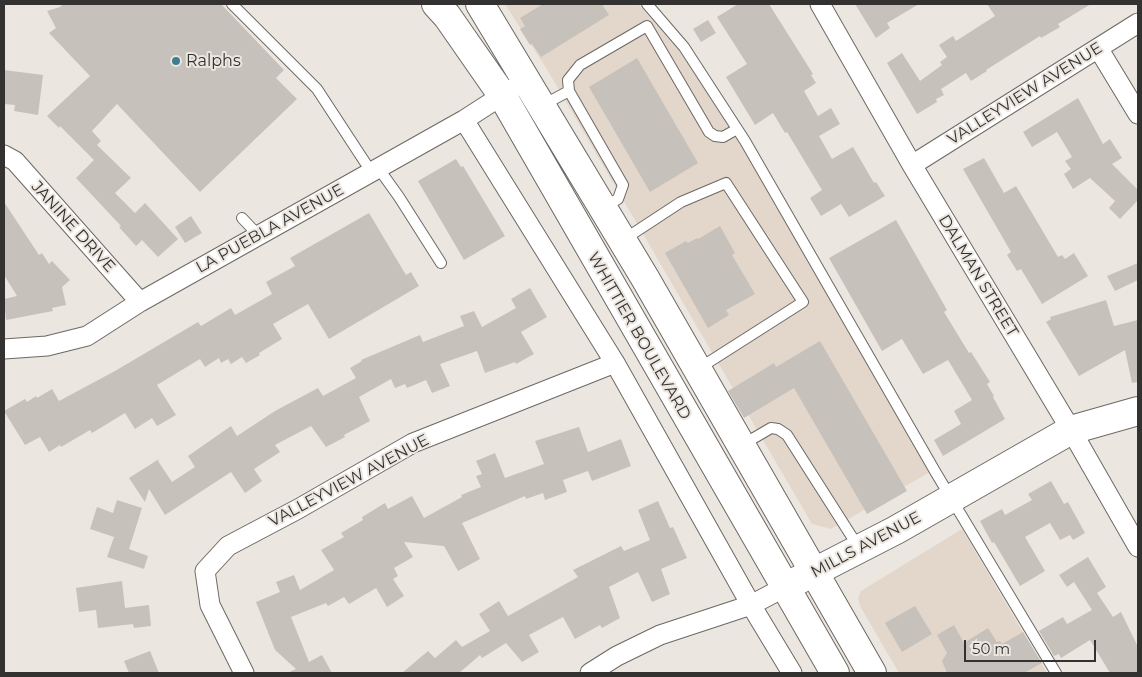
<!DOCTYPE html>
<style>
body{margin:0}
#map{position:relative;width:1142px;height:677px;overflow:hidden;background:#ece6e0;font-family:Montserrat,sans-serif}
canvas{display:block}
.frame{position:absolute;inset:0;border:5px solid #343230;pointer-events:none}
.scale{position:absolute;left:964px;top:640px;width:132px;height:22px;box-sizing:border-box;border:2px solid #343230;border-top:0;padding-left:6px;font-size:15px;line-height:18px;white-space:nowrap;color:#343230;-webkit-text-stroke:4px #ece6e0;paint-order:stroke}
</style>
<div id="map">
<canvas width="1142" height="677"></canvas>
<div class="frame"></div>
<div class="scale">50 m</div>
</div>
<script>
const context = document.querySelector('canvas').getContext('2d');
context.lineJoin = 'round';
function fillPath(path, color) {
  context.fillStyle = color;
  context.fill(path, 'evenodd');
}
function toPath(rows) {
  const path = new Path2D();
  for (const r of rows) {
    path.moveTo(r[0], r[1]);
    for (let i = 2; i < r.length; i += 2) path.lineTo(r[i], r[i + 1]);
  }
  return path;
}
function stroke(path, color, width, dash) {
  context.strokeStyle = color;
  context.lineWidth = width;
  context.lineCap = dash ? 'butt' : 'round';
  context.setLineDash(dash || []);
  context.stroke(path);
}
function label(font, color, halo, rows, align = 'center') {
  context.font = font + ' Montserrat,sans-serif';
  context.lineWidth = 4;
  context.setLineDash([]);
  context.textBaseline = 'middle';
  context.strokeStyle = halo;
  context.fillStyle = color;
  for (const [text, x, y, turn = 0] of rows) {
    context.save();
    context.translate(x, y);
    context.rotate((+turn || 0) * Math.PI / 180);
    context.textAlign = isNaN(turn) ? turn : align;
    if (halo) context.strokeText(text, 0, 0);
    context.fillText(text, 0, 0);
    context.restore();
  }
}
fillPath(toPath([
 [505,4,638,4,687,60,742,147,930,472,831,529,812,524,548,71],
 [962,529,1047,673,899,673,860,606,858,598,861,591]
]), '#e3d7cc');
fillPath(toPath([
 [63,4,221,4,284,70,276,78,297,99,200,192,117,104,92,131,101,141,97,145,131,178,115,193,135,213,145,203,178,239,158,257,142,240,136,246,119,227,121,226,76,178,94,160,60,126,59,128,47,116,90,76,49,33,56,28,47,11,60,7],
 [543,4,602,4,609,15,541,57,532,44,530,45,520,29,525,26,520,18],
 [738,4,769,4,813,74,811,75,816,83,804,91,818,116,831,108,840,124,819,136,832,159,853,147,874,183,876,182,885,196,849,217,841,204,821,216,810,198,822,190,787,132,785,133,773,113,755,125,726,77,747,64,717,17],
 [855,4,919,4,887,23,890,28,876,38],
 [987,4,1091,4,1058,24,1060,27,1041,38,1040,36,986,70,987,71,971,81,966,73,941,89,944,95,936,99,937,102,917,114,887,63,902,53,920,81,942,65,940,62,947,57,939,45,953,36,956,41,995,16],
 [708,20,716,33,701,42,693,29],
 [637,58,698,163,650,192,589,87],
 [4,70,43,75,38,115,14,111,15,105,4,104],
 [1078,98,1103,144,1110,139,1122,158,1112,164,1138,190,1138,200,1120,219,1109,208,1115,201,1090,178,1073,189,1064,174,1071,169,1065,161,1072,157,1057,132,1032,147,1023,132],
 [984,158,1004,193,1016,186,1058,257,1062,255,1065,259,1074,253,1088,276,1042,304,1021,269,1017,271,1007,255,1011,252,963,169],
 [456,159,461,167,463,166,505,236,464,260,418,181],
 [4,202,39,255,42,253,49,264,52,261,70,280,62,287,66,305,52,308,53,311,6,320,4,299,17,296,4,275],
 [369,213,406,275,411,272,419,286,329,339,308,304,273,324,282,339,259,353,260,355,246,363,242,357,231,364,228,359,221,363,219,358,205,367,200,359,157,385,176,415,157,426,152,418,135,429,125,413,92,433,90,430,61,447,60,445,49,452,40,437,25,445,4,411,25,399,27,402,36,396,37,398,52,389,59,401,115,371,198,322,201,326,231,308,235,315,272,294,266,282,295,266,290,258],
 [191,216,202,233,185,243,175,227],
 [896,220,947,310,944,312,969,353,971,352,990,382,987,384,994,396,993,397,1005,419,943,456,934,440,961,424,954,411,972,400,948,360,923,374,902,339,882,351,829,258],
 [720,226,735,253,732,255,755,294,726,310,729,315,708,328,665,253,686,241,688,243,697,238,698,239],
 [1138,263,1138,280,1115,291,1107,276],
 [530,288,547,317,521,332,534,354,516,364,515,362,485,373,477,351,440,364,450,386,432,393,426,380,407,388,405,384,395,388,391,379,359,397,370,421,344,435,345,437,326,447,311,426,275,445,280,452,254,469,262,481,245,493,231,472,165,515,149,489,145,502,129,478,159,459,158,461,172,482,195,467,188,456,231,426,237,436,275,411,318,388,323,396,356,378,350,368,362,361,361,360,420,335,423,342,464,326,460,316,474,311,482,327,516,308,511,299],
 [1106,300,1114,326,1138,320,1138,382,1132,383,1125,350,1079,376,1046,322,1051,319,1050,317],
 [820,341,907,491,867,514,794,388,744,418,728,391,774,363,776,367],
 [579,427,588,452,621,439,631,466,592,481,588,471,563,480,567,492,545,500,543,493,526,499,525,496,462,523,480,559,458,571,444,546,404,542,413,557,394,568,398,576,393,579,404,596,387,607,376,588,349,604,344,597,328,606,326,603,291,617,309,662,322,655,332,673,287,673,296,669,275,650,256,602,280,592,276,582,294,575,300,590,334,570,321,550,344,537,341,533,363,520,362,517,385,503,388,509,412,496,424,518,462,497,461,495,481,487,476,476,482,474,476,461,495,453,505,478,544,464,535,441],
 [1051,481,1064,504,1068,502,1085,533,1073,540,1070,535,1060,540,1050,523,1025,537,1045,571,1020,586,994,542,992,543,980,521,1002,509,1005,515,1032,500,1028,494],
 [117,500,142,508,129,549,148,556,144,569,107,557,114,537,90,529,97,507,113,513],
 [658,501,670,528,673,527,687,558,661,569,670,594,652,602,638,572,609,587,620,618,602,628,600,625,575,639,563,617,529,635,539,652,522,662,506,643,482,658,480,655,459,673,402,673,428,651,435,658,456,640,462,647,490,631,479,614,499,601,508,616,578,577,573,570,621,546,624,551,650,540,638,510],
 [1088,557,1106,587,1097,593,1113,617,1121,612,1138,647,1138,673,1110,673,1090,640,1061,658,1059,654,1054,656,1039,631,1063,617,1067,624,1092,610,1074,582,1067,587,1059,575],
 [122,581,125,608,149,605,151,626,134,628,133,624,98,628,96,610,79,612,76,588],
 [915,606,932,634,902,652,885,623],
 [954,625,964,643,988,628,997,642,1000,641,1002,644,1023,632,1042,663,1024,673,947,673,942,661,947,653,937,635],
 [150,651,159,673,129,673,124,661]
]), '#c7c1bc');
const lane = toPath([
 [232,4,317,89,372,173],
 [647,4,684,47,745,141,936,473,1056,673],
 [569,91,623,185,618,199,603,207],
 [543,105,569,91,568,80,580,65,647,26,709,132,715,136,723,137,737,129],
 [379,169,399,197,441,263],
 [242,218,259,236],
 [623,240,681,202,726,183,803,302,698,369],
 [742,445,771,428,778,429,787,435,859,548]
]);
const street = toPath([
 [820,4,912,165,1071,430,1138,547],
 [1098,48,1138,114],
 [464,120,615,363,751,605,792,673],
 [4,155,15,161,140,302],
 [912,165,1138,23],
 [4,349,47,346,87,336,140,302,464,120,512,89],
 [244,673,210,605,205,571,228,546,298,509,413,443,615,363],
 [590,673,617,656,660,635,751,605,785,587]
]);
const secondary = toPath([
 [785,587,896,530,1071,430,1138,411]
]);
const primary = toPath([
 [436,4,447,16,502,95,835,673],
 [480,4,645,278,872,673]
]);
stroke(lane, '#6d6863', 12);
stroke(street, '#6d6863', 21);
stroke(secondary, '#6d6863', 30);
stroke(primary, '#6d6863', 30);
stroke(lane, '#fff', 10);
stroke(street, '#fff', 19);
stroke(secondary, '#fff', 28);
stroke(primary, '#fff', 28);
for (const [x, y, r, color] of [
 [176,61,5,"#3d7e90"]
]) {
  const dot = new Path2D();
  dot.arc(x, y, r, 0, 2 * Math.PI);
  context.fillStyle = color;
  context.fill(dot);
  stroke(dot, '#ece6e0', 2);
}
label('16px', '#343230', '#ece6e0', [
 ["Ralphs",186,61]
], 'left');
label('16px', '#343230', '#ece6e0', [
 ["VALLEYVIEW AVENUE",1025,94,-32],
 ["JANINE DRIVE",73,227,48],
 ["LA PUEBLA AVENUE",270,229,-29],
 ["DALMAN STREET",978,276,59],
 ["WHITTIER BOULEVARD",639,336,60],
 ["VALLEYVIEW AVENUE",349,481,-28],
 ["MILLS AVENUE",866,545,-28]
]);
</script>
